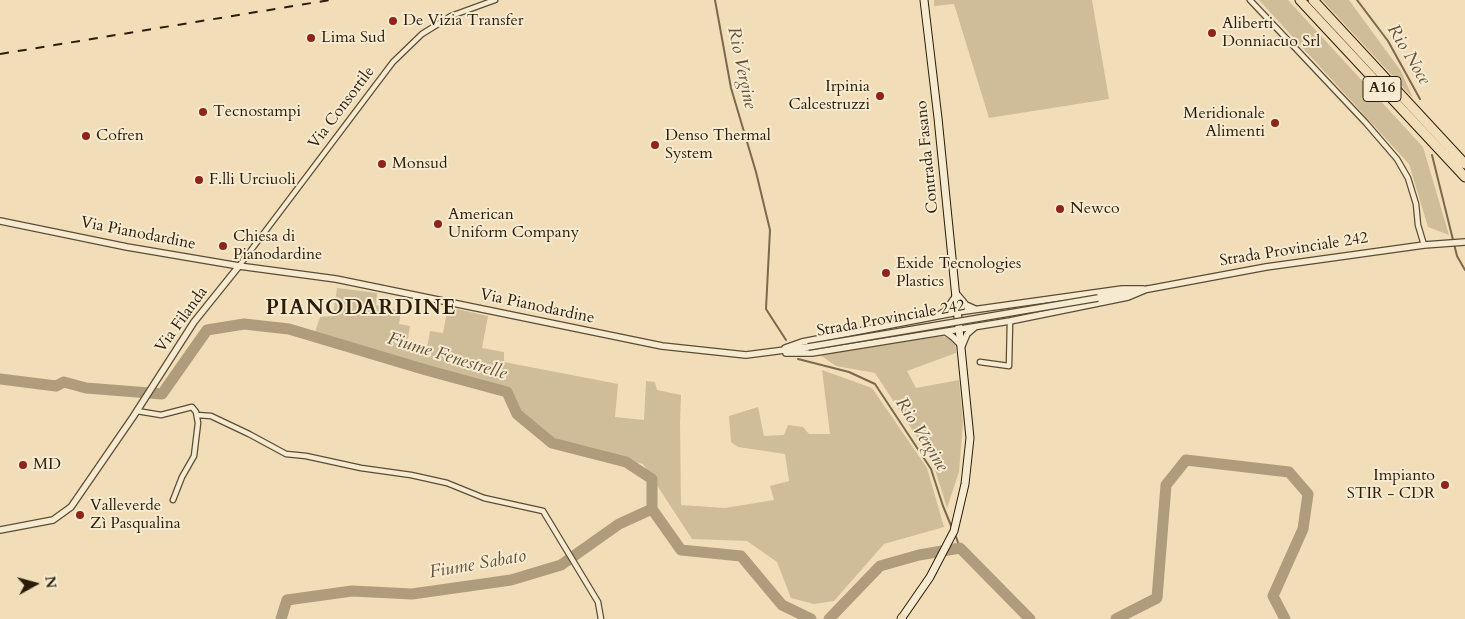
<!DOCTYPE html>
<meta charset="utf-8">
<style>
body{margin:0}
#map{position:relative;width:1465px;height:619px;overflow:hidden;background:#f1deb8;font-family:Cardo,serif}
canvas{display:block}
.north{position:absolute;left:10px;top:559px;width:50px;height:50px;-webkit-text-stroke:4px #f6ead1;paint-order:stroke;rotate:83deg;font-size:14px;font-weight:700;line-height:20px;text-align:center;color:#2b1c08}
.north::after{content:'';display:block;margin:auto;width:18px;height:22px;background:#2b1c08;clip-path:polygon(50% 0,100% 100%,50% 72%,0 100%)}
</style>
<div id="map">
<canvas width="1465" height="619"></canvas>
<div class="north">N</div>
</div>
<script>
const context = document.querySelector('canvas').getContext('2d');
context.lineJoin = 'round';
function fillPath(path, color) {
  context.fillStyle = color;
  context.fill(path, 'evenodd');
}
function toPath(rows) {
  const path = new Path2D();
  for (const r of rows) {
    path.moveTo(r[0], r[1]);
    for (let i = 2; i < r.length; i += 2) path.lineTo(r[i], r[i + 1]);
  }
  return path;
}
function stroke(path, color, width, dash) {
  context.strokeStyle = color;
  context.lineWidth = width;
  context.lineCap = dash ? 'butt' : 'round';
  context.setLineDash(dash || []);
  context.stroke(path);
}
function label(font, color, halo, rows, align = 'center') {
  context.font = font + ' Cardo,serif';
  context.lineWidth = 4;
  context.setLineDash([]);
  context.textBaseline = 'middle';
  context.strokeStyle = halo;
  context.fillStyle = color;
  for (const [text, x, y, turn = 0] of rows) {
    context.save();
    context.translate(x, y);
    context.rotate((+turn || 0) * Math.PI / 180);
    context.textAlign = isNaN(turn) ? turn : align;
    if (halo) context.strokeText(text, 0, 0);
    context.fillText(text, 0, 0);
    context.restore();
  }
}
fillPath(toPath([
 [934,0,1092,0,1109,99,989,118,954,4,934,6],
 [1259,0,1288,0,1423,147,1449,235,1428,227,1409,164],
 [1322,0,1349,0,1401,71,1413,98],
 [337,288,377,293,376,305,401,311,399,324,410,326,407,345,427,348,430,331,443,333,448,307,488,316,482,348,504,352,504,362,618,384,615,417,644,420,646,381,655,382,657,390,681,395,680,423,681,505,725,508,774,500,770,486,789,481,785,454,738,447,731,442,729,416,758,407,764,436,784,435,788,425,803,427,809,434,830,434,822,370,872,388,927,468,944,527,884,544,834,601,814,604,791,598,777,562,747,541,692,539,643,464,554,440,522,415,510,390,315,332,320,317,333,316],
 [943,336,955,342,956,353,907,371,916,388,959,380,963,422,959,472,947,508,932,460,875,373,836,366,820,355]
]), '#cfbd9a');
stroke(toPath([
 [715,0,731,88,756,172,770,230,766,309,786,340],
 [1357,0,1388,41,1420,99],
 [1432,155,1457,256,1465,270],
 [798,359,849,372,875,384,931,469,943,506,952,528],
 [955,534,960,548]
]), '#7a694e', 2);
stroke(toPath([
 [0,379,56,386,64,382,86,388,162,394,207,330,244,324,289,329,426,370,507,392,517,414,552,443,626,462,652,479,652,509],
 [281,619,287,600,352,591,412,594,511,580,561,565,619,524,652,509,681,550,741,556,782,605,811,619],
 [829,619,880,566,919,555,960,548,1030,619],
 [1116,619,1157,598,1166,485,1186,460,1289,472,1308,494,1303,529,1273,596,1285,619]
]), '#ae9c7c', 11);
const minor = toPath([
 [1250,0,1366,123,1397,159,1408,178,1416,204,1418,225,1424,245],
 [239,266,393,62,422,34,451,16,495,0],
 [980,362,1009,366,1010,321],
 [137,411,161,415,192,407,196,412,198,423,194,456,182,477,173,500],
 [197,415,211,416,249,434,286,454,306,456,361,468,411,475,447,483,484,498,543,511,598,602,601,619]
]);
const tertiary = toPath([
 [0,221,127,247,239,266,336,279,662,346,746,355,808,347],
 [1143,290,1266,267,1424,245,1465,242],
 [956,293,966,305,975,309],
 [1098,298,1132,292],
 [939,315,946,310,955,297],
 [946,332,953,337,962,346,967,334,975,327],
 [785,348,802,342,958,312,1122,289,1143,289],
 [786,353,812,353,1010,321,1128,297,1147,289],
 [0,530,53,520,71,507,133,417,194,322,239,266]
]);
const secondary = toPath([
 [901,619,930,577,954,531,965,484,970,438,938,118,924,0]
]);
const trunk = toPath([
 [902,619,902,618]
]);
const motorway = toPath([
 [1300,0,1465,177],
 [1313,0,1465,164]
]);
stroke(minor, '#5c4c34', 7);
stroke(tertiary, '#5c4c34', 8);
stroke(secondary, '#2b1c08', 9);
stroke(trunk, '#2b1c08', 10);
stroke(motorway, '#2b1c08', 11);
stroke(minor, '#f6ead1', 4.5);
stroke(tertiary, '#f6ead1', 5.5);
stroke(secondary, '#f6ead1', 7);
stroke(trunk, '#f1deb8', 8);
stroke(motorway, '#f1deb8', 9);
stroke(toPath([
 [0,54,330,0]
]), '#2b1c08', 2, [9, 9]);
const tertiaryBridge = toPath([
 [808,347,1098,298]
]);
stroke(tertiaryBridge, '#5c4c34', 8, []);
stroke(tertiaryBridge, '#f6ead1', 5.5);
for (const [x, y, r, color] of [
 [393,21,5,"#8f2418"],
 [1212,33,5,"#8f2418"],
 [311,38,5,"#8f2418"],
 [880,96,5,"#8f2418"],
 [203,112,5,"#8f2418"],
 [1275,123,5,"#8f2418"],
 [86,136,5,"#8f2418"],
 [655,145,5,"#8f2418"],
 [382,164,5,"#8f2418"],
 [199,180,5,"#8f2418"],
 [1060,209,5,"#8f2418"],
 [438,224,5,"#8f2418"],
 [223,246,5,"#8f2418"],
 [886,273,5,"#8f2418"],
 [23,465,5,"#8f2418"],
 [1445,485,5,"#8f2418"],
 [80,515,5,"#8f2418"]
]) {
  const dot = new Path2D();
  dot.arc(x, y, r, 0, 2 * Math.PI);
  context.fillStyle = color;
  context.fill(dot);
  stroke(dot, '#f6ead1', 2);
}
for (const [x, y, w] of [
 [1382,89,38]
]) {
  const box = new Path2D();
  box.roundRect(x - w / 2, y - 12.5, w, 25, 4);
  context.fillStyle = '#f6ead1';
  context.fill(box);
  stroke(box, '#2b1c08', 1);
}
label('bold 15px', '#2b1c08', null, [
 ["A16",1382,89]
]);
label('16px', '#2b1c08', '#f6ead1', [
 ["De Vizia Transfer",403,21],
 ["Aliberti",1222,24],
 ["Donniacuo Srl",1222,42],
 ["Lima Sud",321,38],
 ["Irpinia",870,87,"right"],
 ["Calcestruzzi",870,105,"right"],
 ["Tecnostampi",213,112],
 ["Meridionale",1265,114,"right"],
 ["Alimenti",1265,132,"right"],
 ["Cofren",96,136],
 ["Denso Thermal",665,136],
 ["System",665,154],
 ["Monsud",392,164],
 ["F.lli Urciuoli",209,180],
 ["Newco",1070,209],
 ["American",448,215],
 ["Uniform Company",448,233],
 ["Chiesa di",233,237],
 ["Pianodardine",233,255],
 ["Exide Tecnologies",896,264],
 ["Plastics",896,282],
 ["MD",33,465],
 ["Impianto",1435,476,"right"],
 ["STIR - CDR",1435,494,"right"],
 ["Valleverde",90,506],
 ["Zì Pasqualina",90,524]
], 'left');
label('16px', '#2b1c08', '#f6ead1', [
 ["Via Consortile",342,108,-53],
 ["Contrada Fasano",928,157,-96],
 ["Via Pianodardine",138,234,11],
 ["Strada Provinciale 242",1294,250,-9],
 ["Via Pianodardine",537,307,12],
 ["Strada Provinciale 242",891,319,-10],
 ["Via Filanda",182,320,-54]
]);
label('italic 18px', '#5f4f36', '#f6ead1', [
 ["Rio Noce",1408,55,59],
 ["Rio Vergine",741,68,78],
 ["Fiume Fenestrelle",447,357,17],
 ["Rio Vergine",921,435,58],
 ["Fiume Sabato",478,565,-10]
]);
context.letterSpacing = '1px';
label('bold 21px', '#2b1c08', '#f6ead1', [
 ["PIANODARDINE",361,309]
]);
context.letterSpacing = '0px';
</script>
